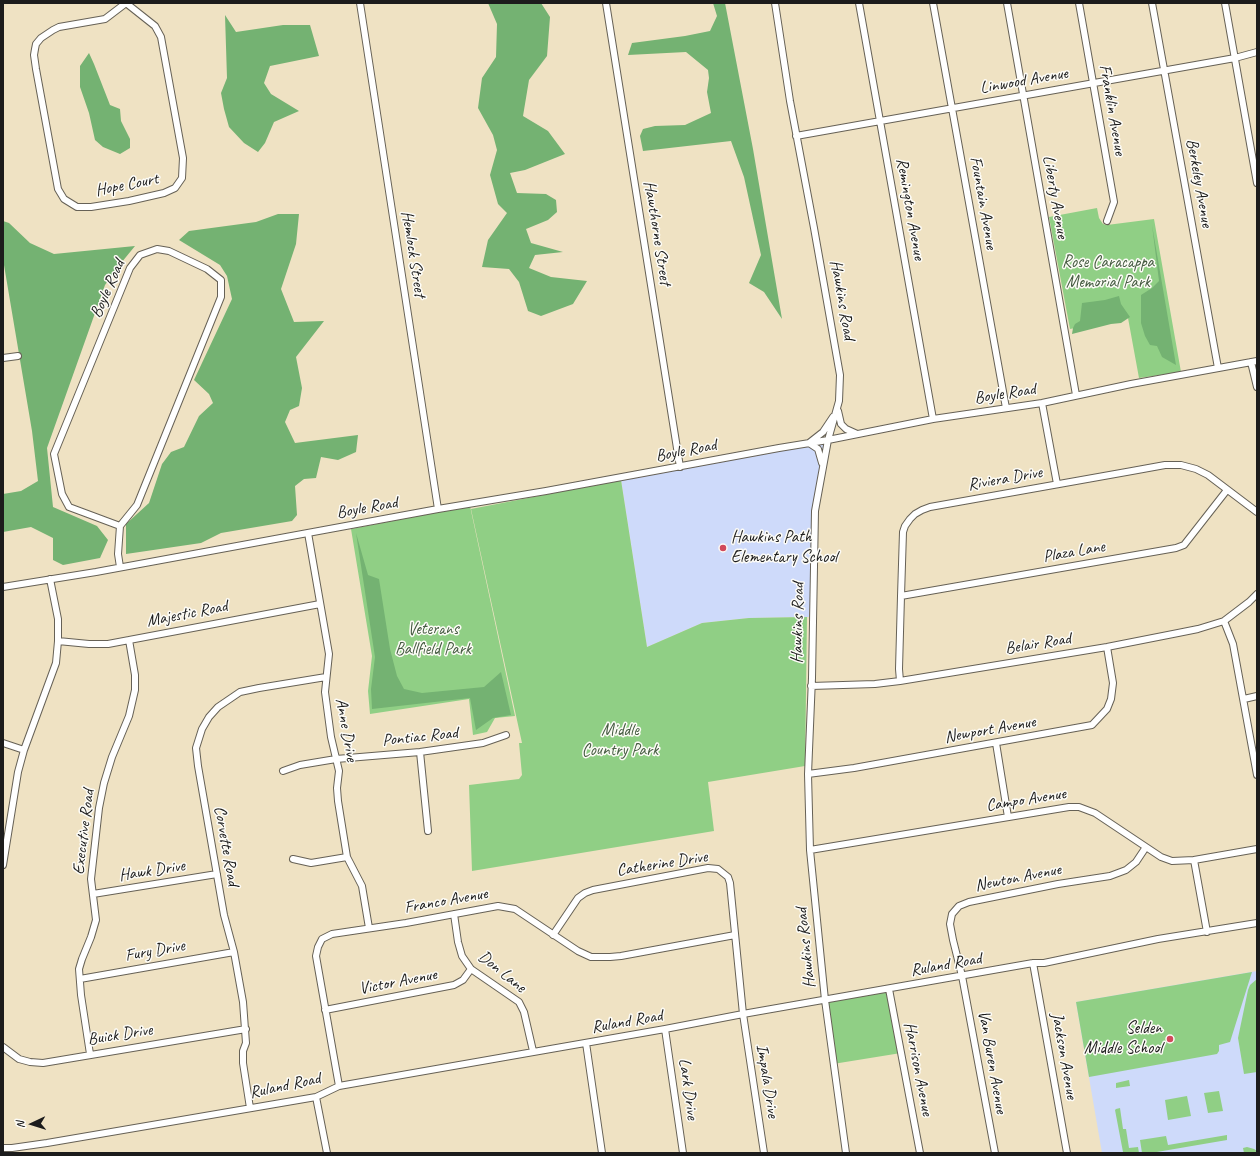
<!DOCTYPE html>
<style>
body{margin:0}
#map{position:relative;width:1260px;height:1156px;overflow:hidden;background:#efe2c3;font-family:Caveat,sans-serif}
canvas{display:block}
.frame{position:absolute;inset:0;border:4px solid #1c1c1c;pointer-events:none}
.north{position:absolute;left:12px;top:1104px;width:40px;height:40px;-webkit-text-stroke:3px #fdfcf7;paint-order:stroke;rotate:266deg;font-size:11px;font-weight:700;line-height:16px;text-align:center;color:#1c1c1c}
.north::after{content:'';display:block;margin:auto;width:14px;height:18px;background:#1c1c1c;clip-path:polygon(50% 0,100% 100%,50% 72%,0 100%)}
</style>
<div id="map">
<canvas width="1260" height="1156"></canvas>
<div class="frame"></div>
<div class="north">N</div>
</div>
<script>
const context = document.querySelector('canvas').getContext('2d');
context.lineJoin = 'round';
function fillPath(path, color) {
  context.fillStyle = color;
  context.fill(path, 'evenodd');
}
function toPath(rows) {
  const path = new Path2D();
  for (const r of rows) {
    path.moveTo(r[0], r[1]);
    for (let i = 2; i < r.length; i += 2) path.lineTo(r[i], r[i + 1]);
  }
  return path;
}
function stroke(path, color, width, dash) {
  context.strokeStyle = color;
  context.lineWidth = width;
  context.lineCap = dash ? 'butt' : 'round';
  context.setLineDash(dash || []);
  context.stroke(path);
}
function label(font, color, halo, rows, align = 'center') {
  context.font = font + ' Caveat,sans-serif';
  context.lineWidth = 3;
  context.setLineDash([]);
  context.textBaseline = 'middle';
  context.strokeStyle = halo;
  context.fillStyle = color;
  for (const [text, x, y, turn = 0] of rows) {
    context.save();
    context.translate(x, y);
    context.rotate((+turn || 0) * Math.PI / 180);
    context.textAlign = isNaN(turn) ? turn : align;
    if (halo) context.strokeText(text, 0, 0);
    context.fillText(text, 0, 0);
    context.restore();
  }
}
fillPath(toPath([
 [824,443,809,617,749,618,702,623,647,647,621,480],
 [1257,971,1257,1153,1102,1153,1076,1002]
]), '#cedafa');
fillPath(toPath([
 [1097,208,1099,218,1103,224,1107,225,1154,219,1181,372,1139,378,1128,318,1070,329,1049,217],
 [621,480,647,647,702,623,749,618,807,617,805,766,708,782,714,831,472,871,469,785,519,779,522,775,519,743,522,743,471,509],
 [470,506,515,716,495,718,487,732,473,735,469,699,370,714,368,691,372,656,351,529],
 [1252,972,1230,1042,1219,1045,1219,1051,1217,1054,1089,1077,1076,1002],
 [1257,979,1257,1072,1244,1074,1238,1038,1248,990,1250,985],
 [889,989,901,1053,833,1064,825,1000],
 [1129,1080,1130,1086,1116,1088,1116,1083],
 [1219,1091,1223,1111,1208,1113,1204,1093],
 [1187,1096,1191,1116,1168,1120,1165,1100],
 [1120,1108,1123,1129,1126,1129,1129,1148,1138,1147,1139,1153,1123,1152,1115,1110,1116,1109],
 [1227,1135,1227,1140,1151,1153,1142,1153,1140,1140,1166,1136,1168,1145],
 [1247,1147,1254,1149,1257,1151,1257,1153,1244,1153,1243,1148]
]), '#90cf85');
fillPath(toPath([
 [488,3,541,3,550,17,547,56,529,80,523,116,548,131,565,154,525,170,510,173,517,193,546,194,556,200,557,212,548,220,526,229,531,243,563,252,535,255,529,268,551,277,587,281,573,304,541,316,528,311,519,282,509,269,482,267,488,240,507,213,498,204,490,175,497,150,493,135,478,108,482,78,496,57,497,24],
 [713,3,725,3,753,149,782,319,764,292,749,283,761,255,744,177,731,141,643,151,640,136,643,129,655,126,685,125,711,113,707,92,709,78,708,70,686,52,628,55,632,43,685,36,710,31,717,16],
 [225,15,236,32,283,25,310,25,319,56,270,66,264,83,271,94,299,111,274,122,265,143,258,152,244,143,229,127,224,109,221,93,227,78],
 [89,53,94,64,110,105,120,109,121,121,130,139,130,148,120,154,103,147,95,140,89,113,80,87,80,66],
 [278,214,299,214,296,244,281,289,294,322,324,321,296,357,302,388,299,406,290,410,285,422,295,443,358,435,356,452,338,460,321,457,316,478,304,479,295,486,297,515,292,521,221,533,201,543,126,554,126,524,149,503,162,464,171,452,184,447,199,416,213,403,209,394,194,380,232,299,227,276,220,265,179,240,189,231,256,222],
 [3,221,9,223,30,243,54,254,135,246,117,268,105,285,47,448,53,507,97,526,108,540,100,558,63,565,53,560,53,538,31,527,3,532,3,494,21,491,38,481,32,431,5,271,3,259],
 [1152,225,1176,365,1162,357,1157,346,1150,345,1145,336,1141,323,1141,295,1152,288,1159,281],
 [1119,296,1121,304,1130,317,1121,323,1111,324,1072,334,1073,328,1075,324,1080,321,1082,303,1105,300],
 [356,533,368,575,379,579,390,649,397,676,404,689,422,693,484,687,501,672,511,715,493,718,476,730,470,698,372,709,371,689,375,657]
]), '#74b272');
const minor = toPath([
 [125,3,126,3,155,26,161,37,183,158,182,178,175,188,164,193,129,201,91,207,77,207,64,199,58,189,36,69,34,55,35,49,36,44,41,38,53,30,59,27,105,19,126,3],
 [360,3,438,509],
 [606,3,680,467],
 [775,3,790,101,814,228,840,375,839,401,828,440,815,511,812,678,808,774,810,850,825,1000,846,1153],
 [859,3,933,419],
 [933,3,1006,408],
 [1007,3,1076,395],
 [1079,3,1114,202,1107,221],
 [1152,3,1218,368],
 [1225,3,1257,183],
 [796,136,1235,58,1257,52],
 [3,358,18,356],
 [1251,362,1257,387],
 [1042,403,1057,484],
 [838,411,841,424,846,429,857,434],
 [822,463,818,449,809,443,823,432,833,417],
 [308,533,329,654,325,692,331,737,339,771,337,788,338,801,347,857,362,886,369,928],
 [120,567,118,554,120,526,137,505,221,297,221,280,207,269,169,251,157,249,140,255,130,268,54,454,62,494,69,507,120,526],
 [3,587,96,572,438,509,546,491,779,448,828,440,933,419,1042,403,1131,384,1257,361],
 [901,596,1176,548,1184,545,1227,490],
 [1224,621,1233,644,1257,775],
 [58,641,89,644,108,644,320,604],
 [900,681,899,669,901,596,903,532,905,526,910,519,915,514,922,510,930,507,1132,471,1165,465,1181,465,1196,469,1208,475,1257,512],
 [811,686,875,684,900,681,1107,647,1178,633,1198,629,1224,621,1249,602,1257,594],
 [1244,699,1257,696],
 [3,743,24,750],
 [996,743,1008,817],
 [420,752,428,831],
 [283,771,300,765,336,759,420,752,483,743,506,735],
 [808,774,854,768,1092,725,1107,709,1111,699,1113,683,1107,647],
 [810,850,1069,807,1079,807,1095,813,1161,857,1172,861,1194,860,1257,849],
 [293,859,311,863,347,857],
 [1194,860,1207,932],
 [3,865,18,772,24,750,56,663,58,641,58,619,50,579],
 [93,894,217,874],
 [454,914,458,942,462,956,471,969,519,1002,524,1012,533,1051],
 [553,935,578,898,585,893,593,890,708,868,718,869,728,877,730,883,743,1014,764,1153],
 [1033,963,1067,1153],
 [80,979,234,952],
 [889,989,920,1153],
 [325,1010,454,985,463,980,471,969],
 [665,1029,683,1153],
 [586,1043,602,1153],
 [3,1047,19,1059,30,1062,43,1063,246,1029],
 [90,1054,81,995,79,969,82,959,91,937,96,920,91,879,99,808,104,783,112,757,129,716,135,690,135,675,129,640],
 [339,1086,316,956,318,947,322,939,332,934,406,923,498,906,515,909,578,951,591,957,610,957,621,956,735,935],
 [316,1097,327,1153],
 [250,1108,243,1063,243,1051,246,1043,243,1002,234,952,224,915,198,766,196,748,202,729,209,717,218,707,240,692,259,688,326,677],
 [3,1148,12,1148,47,1143,316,1097,339,1086,665,1029,743,1014,1033,963,1044,963,1158,939,1257,923],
 [995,1153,962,976,953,940,950,924,952,914,959,906,969,902,1058,884,1110,876,1126,870,1136,862,1146,847]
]);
stroke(minor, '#666156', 8);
stroke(minor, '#fff', 6);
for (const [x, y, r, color] of [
 [723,548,4,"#d1495b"],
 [1170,1039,4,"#d1495b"]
]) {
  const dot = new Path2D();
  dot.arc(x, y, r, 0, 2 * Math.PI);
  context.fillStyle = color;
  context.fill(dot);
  stroke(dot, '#fdfcf7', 1.5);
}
label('17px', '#1c1c1c', '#fdfcf7', [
 ["Linwood Avenue",1024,81,-10],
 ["Franklin Avenue",1112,110,80],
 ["Berkeley Avenue",1199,183,80],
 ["Hope Court",127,185,-11],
 ["Liberty Avenue",1055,197,80],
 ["Fountain Avenue",983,203,80],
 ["Remington Avenue",910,209,80],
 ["Hawthorne Street",657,233,81],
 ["Hemlock Street",413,254,81],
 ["Boyle Road",108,289,-66],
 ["Hawkins Road",842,300,80],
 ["Boyle Road",1005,394,-9],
 ["Boyle Road",686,451,-11],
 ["Riviera Drive",1005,479,-10],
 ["Boyle Road",367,508,-10],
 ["Plaza Lane",1074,552,-10],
 ["Majestic Road",187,614,-11],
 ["Hawkins Road",798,623,-89],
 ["Belair Road",1038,644,-9],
 ["Anne Drive",346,730,80],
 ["Newport Avenue",990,730,-10],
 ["Pontiac Road",420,737,-6],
 ["Campo Avenue",1026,800,-9],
 ["Executive Road",84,832,-83],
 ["Corvette Road",226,846,80],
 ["Catherine Drive",662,864,-9],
 ["Hawk Drive",152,871,-9],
 ["Newton Avenue",1018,878,-11],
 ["Franco Avenue",446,901,-10],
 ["Hawkins Road",806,948,-96],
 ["Fury Drive",155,951,-10],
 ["Ruland Road",946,965,-10],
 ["Don Lane",502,972,39],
 ["Victor Avenue",398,982,-11],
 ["Ruland Road",627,1022,-10],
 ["Buick Drive",120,1035,-9],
 ["Jackson Avenue",1064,1056,80],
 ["Van Buren Avenue",992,1062,80],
 ["Harrison Avenue",918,1069,79],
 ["Impala Drive",767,1081,81],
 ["Ruland Road",285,1086,-12],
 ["Lark Drive",688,1089,82]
]);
label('17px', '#455b41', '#fdfcf7', [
 ["Rose Caracappa",1108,263],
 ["Memorial Park",1108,283],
 ["Veterans",433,630],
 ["Ballfield Park",433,650],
 ["Middle",620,731],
 ["Country Park",620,751]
]);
label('17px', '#1c1c1c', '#fdfcf7', [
 ["Hawkins Path",731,538],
 ["Elementary School",731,558],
 ["Selden",1162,1029,"right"],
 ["Middle School",1162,1049,"right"]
], 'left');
</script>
